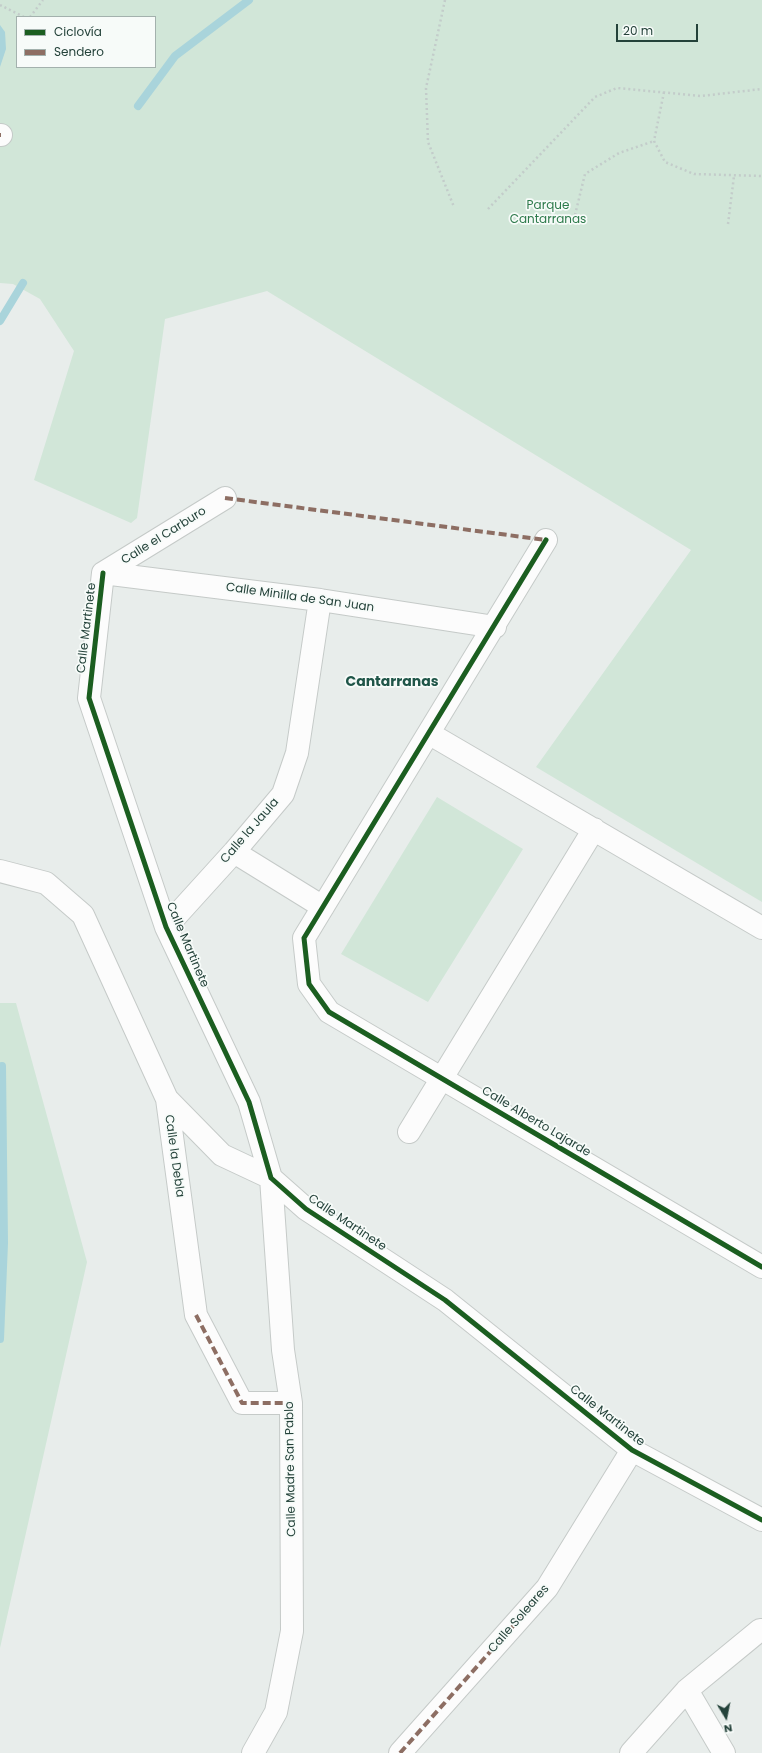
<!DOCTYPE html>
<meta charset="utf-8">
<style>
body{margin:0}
#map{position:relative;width:762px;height:1753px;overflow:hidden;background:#e8edeb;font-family:Poppins,sans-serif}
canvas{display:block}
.legend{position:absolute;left:16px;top:16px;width:140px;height:52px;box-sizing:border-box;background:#f7fbf9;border:1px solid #a3b1ad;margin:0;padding:5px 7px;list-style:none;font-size:12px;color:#24423a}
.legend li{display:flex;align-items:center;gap:8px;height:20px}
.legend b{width:20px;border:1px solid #a3b1ad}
.north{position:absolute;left:706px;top:1697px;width:40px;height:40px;-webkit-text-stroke:3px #f7fbf9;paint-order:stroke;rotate:170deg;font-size:11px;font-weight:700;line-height:16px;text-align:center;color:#24423a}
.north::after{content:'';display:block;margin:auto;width:14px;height:18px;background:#24423a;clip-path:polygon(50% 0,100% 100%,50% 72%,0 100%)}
.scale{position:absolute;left:616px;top:24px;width:82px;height:18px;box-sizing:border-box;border:2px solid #24423a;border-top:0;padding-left:5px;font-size:12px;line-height:14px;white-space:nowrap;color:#24423a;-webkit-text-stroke:3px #f7fbf9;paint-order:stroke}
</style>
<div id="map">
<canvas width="762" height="1753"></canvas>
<ul class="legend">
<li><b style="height:5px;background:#1b5e20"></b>Ciclovía</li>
<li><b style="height:5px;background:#8d6e63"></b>Sendero</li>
</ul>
<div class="north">N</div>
<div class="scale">20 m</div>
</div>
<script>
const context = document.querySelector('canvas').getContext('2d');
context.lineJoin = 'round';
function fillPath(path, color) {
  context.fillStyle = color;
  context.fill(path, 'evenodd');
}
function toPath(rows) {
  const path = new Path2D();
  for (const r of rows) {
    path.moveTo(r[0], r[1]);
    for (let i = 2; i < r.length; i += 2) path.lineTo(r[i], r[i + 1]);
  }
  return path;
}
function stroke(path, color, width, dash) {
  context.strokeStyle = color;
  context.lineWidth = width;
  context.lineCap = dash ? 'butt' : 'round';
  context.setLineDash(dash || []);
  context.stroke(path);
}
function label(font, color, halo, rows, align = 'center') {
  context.font = font + ' Poppins,sans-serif';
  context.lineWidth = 3.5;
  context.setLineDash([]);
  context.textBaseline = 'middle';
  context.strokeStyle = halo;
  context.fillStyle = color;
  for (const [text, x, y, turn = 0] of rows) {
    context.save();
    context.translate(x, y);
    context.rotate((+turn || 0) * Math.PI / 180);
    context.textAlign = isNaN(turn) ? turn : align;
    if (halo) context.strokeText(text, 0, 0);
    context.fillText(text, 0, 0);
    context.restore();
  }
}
fillPath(toPath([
 [0,0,762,0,762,902,536,767,691,550,267,291,165,319,137,518,131,523,34,480,74,351,40,299,13,284,0,283],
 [17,17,155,17,155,67,17,67],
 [437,797,523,849,428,1002,341,954],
 [0,1003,16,1003,87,1262,0,1648]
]), '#d1e6d8');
fillPath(toPath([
 [0,25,5,32,6,49,0,67]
]), '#a9d4db');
stroke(toPath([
 [138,106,175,56,249,0],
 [0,321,23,283],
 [0,1339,4,1243,2,1066]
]), '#a9d4db', 8);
const street = toPath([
 [0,135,1,135],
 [546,540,304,938,309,984,329,1012,762,1267],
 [103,573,89,698,166,927,249,1102,271,1178,306,1209,445,1300,632,1450,762,1520],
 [103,573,320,600,495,627],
 [103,573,225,498],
 [430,734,762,928],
 [234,852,323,907],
 [0,871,46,883,83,915,167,1099,196,1315,242,1403,291,1403],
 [166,927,234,852,283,794,297,753,320,600],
 [167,1099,222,1155,271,1178,283,1350,291,1403,292,1631,276,1712,253,1753],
 [409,1132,594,829],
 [687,1690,724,1753],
 [400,1753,547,1588,632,1450],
 [631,1753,687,1690,760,1630,762,1630]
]);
stroke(street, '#c5cac8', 24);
stroke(toPath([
 [445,0,426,88,428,142,454,207],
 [0,5,24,17],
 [30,17,43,0],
 [664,92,654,141,665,162,694,174,762,176],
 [488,209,595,97,617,88,701,96,762,89],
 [575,215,585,174,619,153,654,141],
 [728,224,734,176]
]), '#c3ccca', 2.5, [2, 3]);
stroke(street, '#fcfcfc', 22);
stroke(toPath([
 [0,135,1,135],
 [225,498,546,540],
 [196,1315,242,1403,291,1403],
 [400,1753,547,1588]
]), '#8d6e63', 4, [8, 4]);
stroke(toPath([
 [546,540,304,938,309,984,329,1012,762,1267],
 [103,573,89,698,166,927,249,1102,271,1178,306,1209,445,1300,632,1450,762,1520]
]), '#1b5e20', 5);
label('12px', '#2d7a4b', '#f7fbf9', [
 ["Parque",548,206],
 ["Cantarranas",548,220]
]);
label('12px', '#24423a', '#f7fbf9', [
 ["Calle el Carburo",164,536,-32],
 ["Calle Minilla de San Juan",300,598,8],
 ["Calle Martinete",87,628,-83],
 ["Calle la Jaula",250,831,-49],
 ["Calle Martinete",187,945,67],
 ["Calle Alberto Lajarde",536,1122,31],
 ["Calle la Debla",174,1156,82],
 ["Calle Martinete",347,1223,34],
 ["Calle Martinete",607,1416,38],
 ["Calle Madre San Pablo",291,1469,-91],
 ["Calle Soleares",519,1619,-49]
]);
label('bold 14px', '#1f5548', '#f7fbf9', [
 ["Cantarranas",392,682]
]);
</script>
